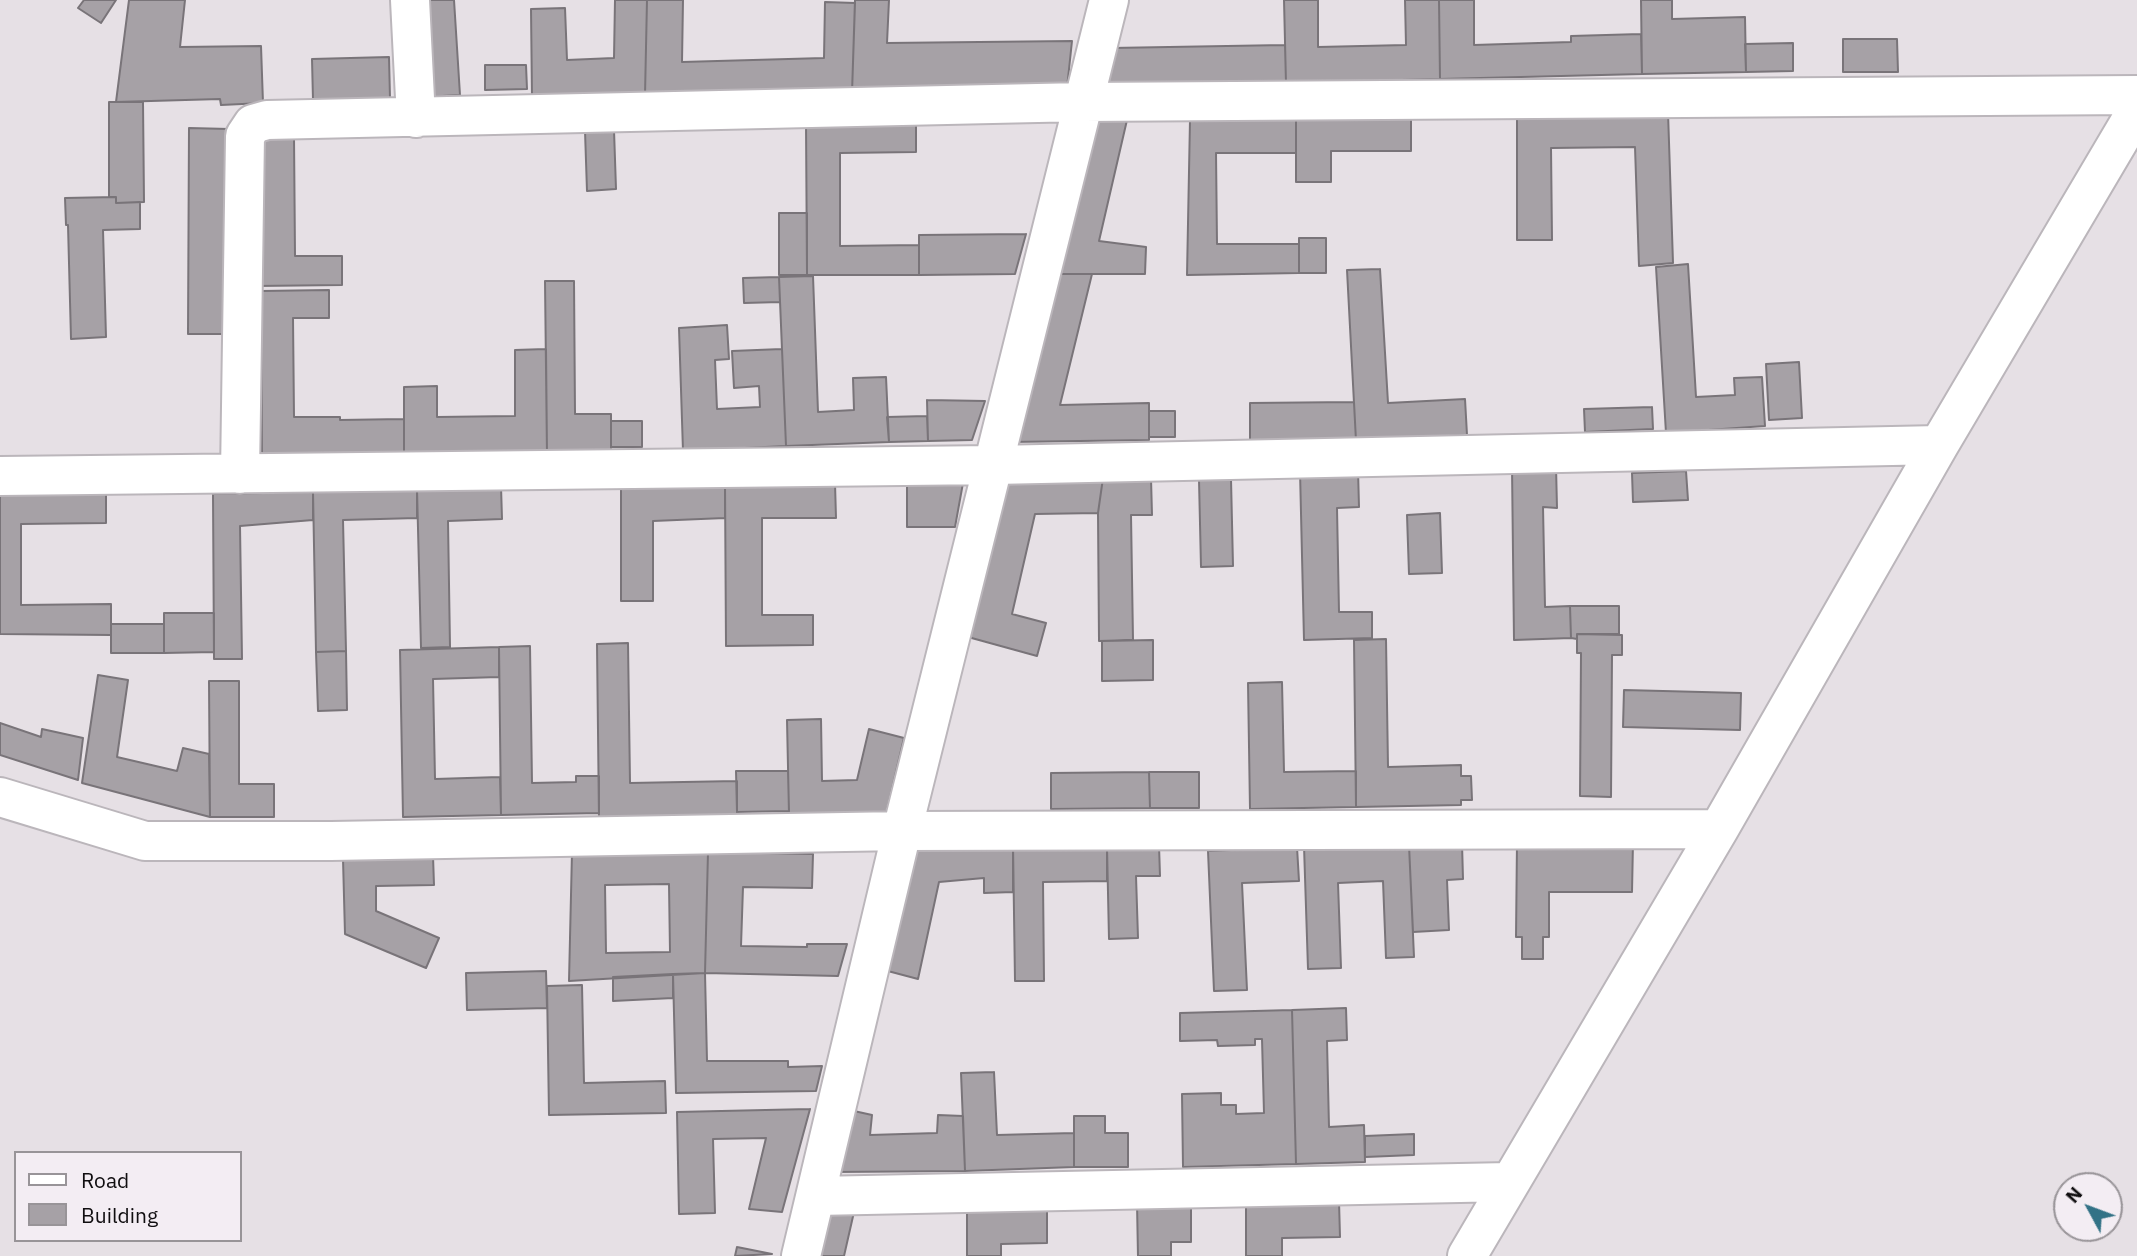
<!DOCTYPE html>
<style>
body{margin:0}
#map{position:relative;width:2137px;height:1256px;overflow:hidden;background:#e6e0e5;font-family:"IBM Plex Sans",sans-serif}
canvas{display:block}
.legend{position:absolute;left:14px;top:1151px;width:228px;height:91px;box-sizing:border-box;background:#f3edf3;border:2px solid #989498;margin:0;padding:9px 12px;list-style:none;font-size:21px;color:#100e10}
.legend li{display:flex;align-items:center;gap:14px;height:35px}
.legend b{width:35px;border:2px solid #989498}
.north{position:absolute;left:2053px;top:1172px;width:70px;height:70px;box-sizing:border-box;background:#f3edf3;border:2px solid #989498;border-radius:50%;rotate:311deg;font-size:19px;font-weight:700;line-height:28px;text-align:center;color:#100e10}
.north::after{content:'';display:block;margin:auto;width:24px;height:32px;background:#327286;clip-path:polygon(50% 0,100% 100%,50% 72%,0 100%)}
</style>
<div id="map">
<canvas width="2137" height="1256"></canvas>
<ul class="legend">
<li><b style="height:9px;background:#fff"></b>Road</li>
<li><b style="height:19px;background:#a6a1a6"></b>Building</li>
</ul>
<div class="north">N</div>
</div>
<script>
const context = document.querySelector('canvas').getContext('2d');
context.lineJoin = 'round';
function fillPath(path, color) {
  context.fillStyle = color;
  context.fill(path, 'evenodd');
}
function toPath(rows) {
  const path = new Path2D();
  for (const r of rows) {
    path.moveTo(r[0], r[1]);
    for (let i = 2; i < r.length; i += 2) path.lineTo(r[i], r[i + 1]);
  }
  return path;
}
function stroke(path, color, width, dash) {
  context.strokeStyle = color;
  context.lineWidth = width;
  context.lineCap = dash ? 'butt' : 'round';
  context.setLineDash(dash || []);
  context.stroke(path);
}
const building = toPath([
 [84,0,116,0,101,23,78,8,84,0],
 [129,0,185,0,180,47,261,46,263,103,221,105,220,99,116,102,129,0],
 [419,0,454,0,460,95,425,97,419,0],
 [615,0,647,0,645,95,532,98,531,9,565,8,567,60,614,58,615,0],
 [647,0,683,0,682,62,824,58,825,2,855,3,852,93,645,95,647,0],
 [855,0,889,0,887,43,1072,41,1067,88,852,93,855,0],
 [1284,0,1318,0,1318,47,1406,45,1405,0,1439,0,1440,79,1286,83,1284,0],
 [1439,0,1474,0,1474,45,1571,42,1571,36,1641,34,1642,74,1440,79,1439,0],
 [1641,0,1672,0,1672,19,1745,17,1746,72,1642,74,1641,0],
 [1843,39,1897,39,1898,72,1843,72,1843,39],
 [1793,43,1793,71,1746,72,1745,44,1793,43],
 [1285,45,1286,83,1103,85,1111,48,1285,45],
 [389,57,390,98,313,100,312,59,389,57],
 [485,65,526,65,527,89,485,90,485,65],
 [109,102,143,102,144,202,116,203,116,197,109,197,109,102],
 [1668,112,1673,263,1639,266,1635,147,1551,148,1552,240,1517,240,1517,113,1668,112],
 [1411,116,1411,151,1331,151,1331,182,1296,182,1296,117,1411,116],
 [1296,117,1296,153,1216,153,1217,244,1299,244,1299,273,1187,275,1190,120,1296,117],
 [1127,120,1099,241,1146,247,1145,274,1055,274,1088,121,1127,120],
 [806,123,916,123,916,152,840,153,840,246,919,245,919,275,807,275,806,123],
 [189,128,229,129,228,334,188,334,189,128],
 [614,130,616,189,587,191,585,131,614,130],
 [256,136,294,136,295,256,342,256,342,285,256,286,256,136],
 [116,197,116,203,140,202,140,229,103,230,106,337,71,339,68,225,66,225,65,198,116,197],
 [779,213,807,213,807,275,779,275,779,213],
 [1026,234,1015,274,919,275,919,235,1026,234],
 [1299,238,1326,238,1326,273,1299,273,1299,238],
 [1688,264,1696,397,1735,395,1734,378,1762,377,1765,426,1666,433,1656,267,1688,264],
 [1380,269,1388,403,1465,399,1467,435,1356,441,1347,270,1380,269],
 [1055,274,1092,274,1060,405,1149,403,1149,440,1010,442,1055,274],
 [813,276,818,412,854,410,853,378,886,377,889,442,786,446,779,277,813,276],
 [779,277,780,302,744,303,743,278,779,277],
 [545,281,574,281,575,414,611,414,611,454,547,455,545,281],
 [329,290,329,318,293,318,294,417,340,417,340,420,404,419,404,457,262,459,261,291,329,290],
 [727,325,729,359,715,360,717,409,760,407,759,386,734,388,732,351,782,349,786,446,683,451,679,328,727,325],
 [546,349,547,455,404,457,404,387,437,386,437,417,515,416,515,350,546,349],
 [1799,362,1802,418,1769,420,1766,364,1799,362],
 [927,400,985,401,972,440,928,441,927,400],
 [1354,402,1356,441,1250,440,1250,403,1354,402],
 [1652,407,1653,429,1585,432,1584,409,1652,407],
 [1149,411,1175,411,1175,437,1149,437,1149,411],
 [927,416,928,441,889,442,887,417,927,416],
 [611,421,642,421,642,447,611,447,611,421],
 [1556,466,1557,508,1543,507,1545,607,1570,606,1571,638,1514,640,1512,467,1556,466],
 [1358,469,1359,507,1337,508,1339,612,1372,612,1372,638,1304,640,1300,471,1358,469],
 [1686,471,1688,500,1633,502,1632,473,1686,471],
 [1005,478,1103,478,1098,513,1035,514,1012,614,1046,623,1037,656,968,637,1005,478],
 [1103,478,1151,478,1152,515,1131,515,1133,640,1099,641,1098,513,1103,478],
 [1231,479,1233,566,1201,567,1199,480,1231,479],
 [835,483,836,518,762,518,762,615,813,615,813,645,726,646,725,484,835,483],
 [963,483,955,527,907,527,907,484,963,483],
 [725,484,725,518,653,521,653,601,621,601,621,486,725,484],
 [501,486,502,519,448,521,450,647,421,648,417,489,501,486],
 [417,489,417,518,343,520,346,651,316,652,313,492,417,489],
 [313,492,313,520,240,526,242,659,214,659,213,494,313,492],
 [106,493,106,523,21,524,21,605,111,604,111,635,0,634,0,494,106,493],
 [1440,513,1442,573,1409,574,1407,515,1440,513],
 [1570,606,1619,606,1619,634,1577,634,1577,639,1571,638,1570,606],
 [164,613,214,613,214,652,164,653,164,613],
 [111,624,164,624,164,653,111,653,111,624],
 [1577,634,1622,635,1622,655,1612,655,1611,797,1580,796,1581,653,1577,653,1577,634],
 [1386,639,1388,767,1461,765,1461,776,1471,776,1472,800,1461,800,1461,805,1356,807,1354,640,1386,639],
 [1153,640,1153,680,1102,681,1102,641,1153,640],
 [628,643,630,783,737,781,737,816,599,819,597,644,628,643],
 [530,646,532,783,576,782,576,776,599,776,599,813,501,815,499,647,530,646],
 [499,647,499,677,433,679,435,779,500,777,501,815,403,817,400,650,499,647],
 [346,651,347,710,318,711,316,652,346,651],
 [98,675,128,680,117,757,177,771,183,748,209,754,210,817,82,783,98,675],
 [209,681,239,681,239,784,274,784,274,817,210,817,209,681],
 [1282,682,1284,772,1356,771,1356,807,1250,809,1248,683,1282,682],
 [1624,690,1741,693,1740,730,1623,727,1624,690],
 [821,719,822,781,857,780,869,729,904,738,886,814,789,814,787,720,821,719],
 [0,723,41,737,42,729,83,738,78,780,0,755,0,723],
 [736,771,788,771,789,811,737,812,736,771],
 [1149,772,1150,808,1051,809,1051,773,1149,772],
 [1149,772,1199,772,1199,808,1150,808,1149,772],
 [1517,842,1633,842,1632,892,1549,892,1549,937,1543,937,1543,959,1522,959,1522,937,1516,937,1517,842],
 [1462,843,1463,879,1447,880,1449,930,1413,932,1409,845,1462,843],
 [1107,844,1107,881,1043,882,1044,981,1015,981,1013,845,1107,844],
 [1013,845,1013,892,984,893,984,878,939,882,918,979,884,970,915,847,1013,845],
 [1159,845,1160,876,1136,876,1138,938,1109,939,1107,847,1159,845],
 [1409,845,1414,957,1386,958,1383,881,1338,883,1341,968,1308,969,1304,846,1409,845],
 [1297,847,1299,881,1242,883,1247,990,1214,991,1208,851,1297,847],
 [572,852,708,852,705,973,569,981,572,852],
 [669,884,670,952,606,953,605,885,669,884],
 [708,852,813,854,812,888,743,887,741,946,807,947,807,944,847,944,838,976,705,973,708,852],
 [433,856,434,885,376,886,376,911,439,938,426,968,345,934,343,859,433,856],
 [546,971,547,1008,467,1010,466,973,546,971],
 [705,973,707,1061,788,1061,788,1067,822,1066,816,1091,676,1093,673,974,705,973],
 [673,974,673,998,613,1001,613,977,673,974],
 [582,985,584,1083,665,1081,666,1113,549,1115,547,986,582,985],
 [1346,1008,1347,1040,1327,1041,1329,1127,1364,1125,1365,1162,1296,1164,1292,1010,1346,1008],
 [1292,1010,1296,1164,1183,1167,1182,1094,1221,1093,1221,1105,1236,1105,1236,1114,1264,1113,1262,1039,1255,1039,1255,1045,1218,1046,1217,1040,1180,1041,1180,1013,1292,1010],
 [994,1072,997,1135,1074,1133,1074,1167,965,1171,961,1073,994,1072],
 [810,1109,782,1212,749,1209,766,1138,713,1139,715,1213,679,1214,677,1112,810,1109],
 [845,1109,872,1115,870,1135,937,1133,938,1115,963,1116,965,1171,832,1172,845,1109],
 [1074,1116,1105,1116,1105,1133,1128,1133,1128,1167,1074,1167,1074,1116],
 [1414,1134,1414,1155,1365,1157,1365,1136,1414,1134],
 [1339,1201,1340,1237,1282,1238,1282,1256,1246,1256,1246,1202,1339,1201],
 [1191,1202,1191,1242,1171,1242,1171,1256,1138,1256,1137,1203,1191,1202],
 [967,1207,1047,1207,1047,1243,1001,1244,1001,1256,967,1256,967,1207],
 [818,1212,854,1212,844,1256,808,1256,818,1212],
 [737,1247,772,1254,735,1256,737,1247]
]);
fillPath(building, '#a6a1a6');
stroke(building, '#797479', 2);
const minor = toPath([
 [410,0,416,118],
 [240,474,245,136,253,124,267,120,1083,102,2137,95],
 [0,476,994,465,1939,445],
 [0,797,145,841,331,841,902,831,1719,829],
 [816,1196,1509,1182],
 [801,1256,902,831,1109,0],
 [1467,1256,1719,829,1939,445,2137,110]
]);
stroke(minor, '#bbb6bb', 42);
stroke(minor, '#fff', 38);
</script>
